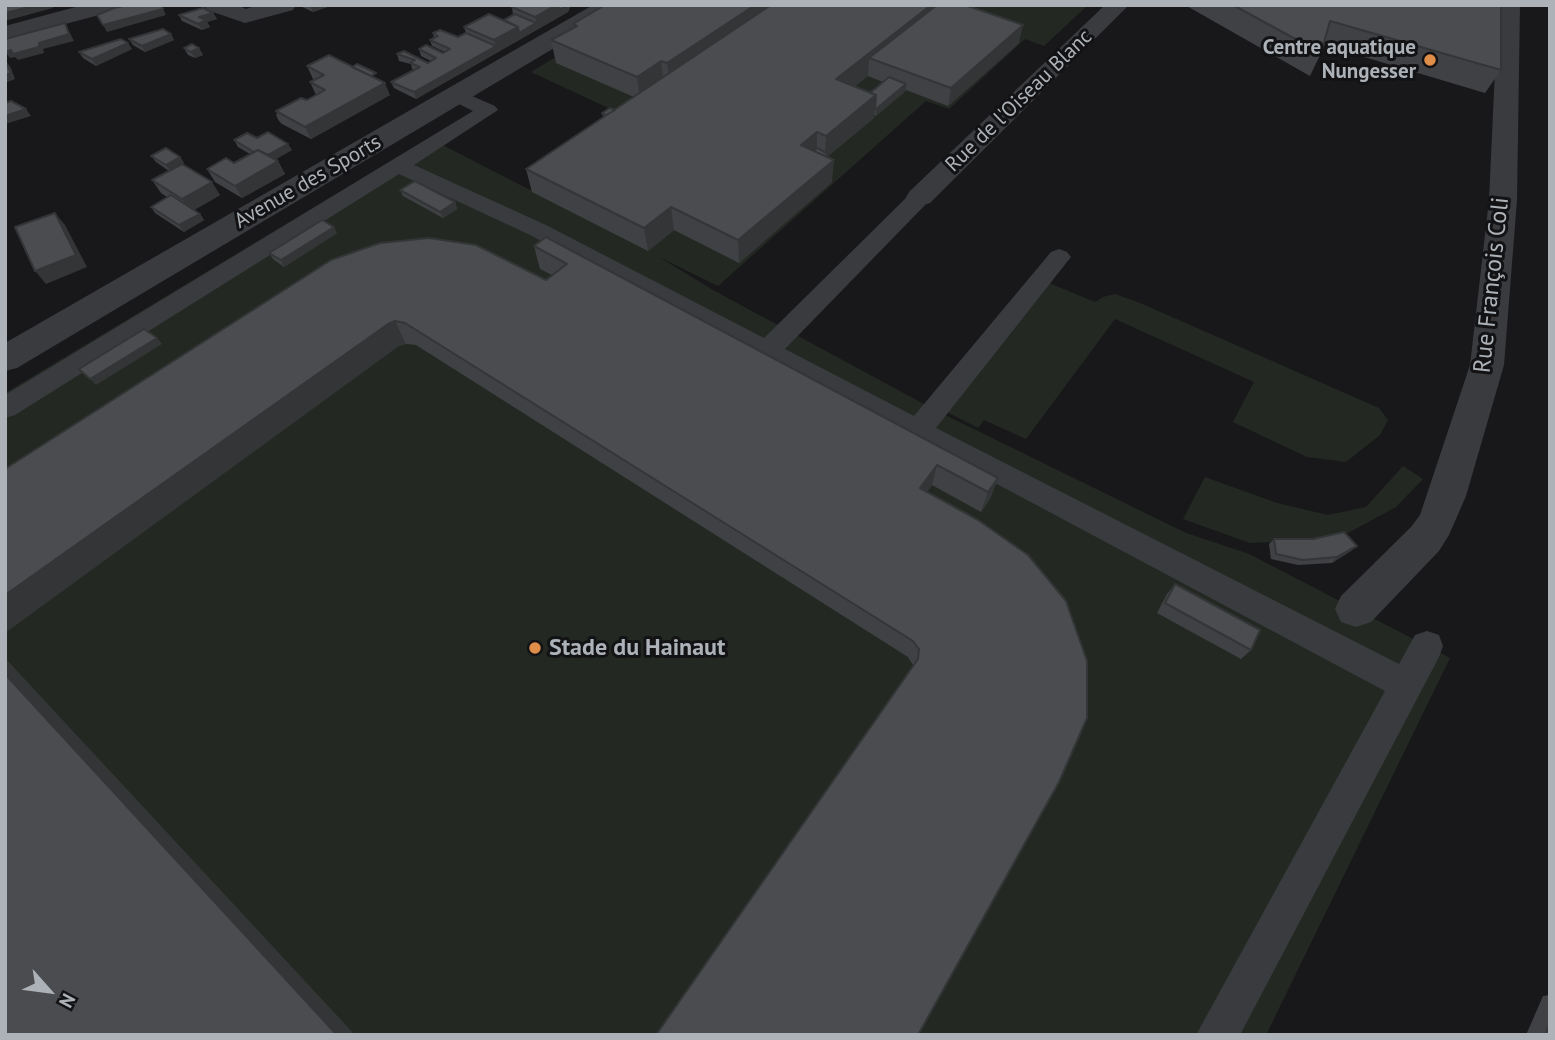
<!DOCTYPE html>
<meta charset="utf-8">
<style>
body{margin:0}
#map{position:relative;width:1555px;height:1040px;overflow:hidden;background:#18181a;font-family:"PT Sans",sans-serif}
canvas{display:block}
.frame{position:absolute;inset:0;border:7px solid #acb2b8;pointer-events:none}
.north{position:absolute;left:14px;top:956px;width:70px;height:70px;-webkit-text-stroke:5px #131315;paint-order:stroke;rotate:118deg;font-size:19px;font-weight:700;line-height:28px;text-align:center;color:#acb2b8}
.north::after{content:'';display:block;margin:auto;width:24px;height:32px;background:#acb2b8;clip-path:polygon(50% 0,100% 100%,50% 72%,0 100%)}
</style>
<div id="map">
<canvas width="1555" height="1040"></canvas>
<div class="frame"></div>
<div class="north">N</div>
</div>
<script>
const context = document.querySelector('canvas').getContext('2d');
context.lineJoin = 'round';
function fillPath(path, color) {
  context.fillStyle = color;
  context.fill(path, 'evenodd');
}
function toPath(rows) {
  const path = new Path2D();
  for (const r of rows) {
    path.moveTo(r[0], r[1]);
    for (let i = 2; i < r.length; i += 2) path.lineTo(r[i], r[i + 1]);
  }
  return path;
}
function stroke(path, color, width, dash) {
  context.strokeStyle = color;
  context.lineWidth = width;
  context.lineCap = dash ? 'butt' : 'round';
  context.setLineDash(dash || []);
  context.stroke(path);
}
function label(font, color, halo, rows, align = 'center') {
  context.font = font + ' "PT Sans",sans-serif';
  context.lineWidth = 6;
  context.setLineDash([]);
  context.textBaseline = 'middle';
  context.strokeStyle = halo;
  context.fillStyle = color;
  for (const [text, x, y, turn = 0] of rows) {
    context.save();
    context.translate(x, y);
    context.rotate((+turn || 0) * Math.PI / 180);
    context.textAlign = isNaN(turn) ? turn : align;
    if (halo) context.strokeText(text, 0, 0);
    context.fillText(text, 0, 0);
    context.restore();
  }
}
fillPath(toPath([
 [642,5,1088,5,1044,46,1025,39,949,109,926,101,718,286,659,257,713,290,935,410,1186,533,1249,554,1450,658,1266,1035,5,1035,5,393,429,138,530,190,632,119,531,72],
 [1049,283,1095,302,1103,297,1115,294,1140,303,1379,408,1388,420,1380,435,1346,462,1307,457,1233,422,1254,382,1115,319,1026,439,984,420,978,428,945,411],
 [1403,466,1423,479,1396,507,1348,533,1297,541,1250,543,1183,519,1205,477,1277,503,1328,515,1366,507]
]), '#232922');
fillPath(toPath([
 [456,89,495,106,498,110,414,165,546,225,764,338,912,192,928,192,931,197,928,202,785,349,914,416,1051,252,1059,249,1067,252,1071,257,1067,262,936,428,1399,664,1415,635,1427,631,1439,635,1443,646,1439,657,1240,1035,1196,1035,1385,691,530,235,399,174,15,415,5,418,5,395,473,111,449,99,446,95,449,91,456,89]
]), '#393b3e');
fillPath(toPath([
 [83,5,121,5,118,10,5,40,5,26,83,5],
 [204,5,237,5,246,9,258,5,296,5,293,10,245,23,207,10,204,5],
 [593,5,621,5,618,10,17,368,5,371,5,343,593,5],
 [1105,5,1129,5,930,203,920,206,910,203,906,197,910,191,1105,5],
 [1498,5,1520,5,1517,200,1504,365,1466,496,1449,535,1439,551,1371,622,1356,627,1341,622,1335,609,1341,596,1411,527,1420,515,1470,365,1489,200,1498,5]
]), '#393b3e');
fillPath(toPath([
 [298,5,333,5,313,12],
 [514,5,569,5,570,7,568,12,416,99,394,88,391,82,414,70,412,69,411,64,399,61,397,54,428,63,431,61,421,56,419,49,443,53,445,52,432,46,430,40,434,38,433,33,458,37,466,33,464,27,504,20,513,15,512,7],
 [1185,5,1501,5,1501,70,1485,93,1324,45,1321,53,1310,76],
 [213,13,217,19,207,22,210,27,202,30,182,21,179,15],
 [573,24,1019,43,948,106,906,90,876,116,874,115,874,118,828,156,832,182,739,263,674,230,648,251,532,192,526,169,603,117,602,113,615,110,634,97,556,63,551,40,573,27],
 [868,76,883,82,870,93,854,87],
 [171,34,174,40,145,52,133,45,129,39],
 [184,48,199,48,203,55,195,58,188,55],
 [132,49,96,66,83,58,79,52],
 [307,66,378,80,390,95,311,139,282,124,279,121,276,115,277,114,276,111,307,100,316,95,310,82,315,80,313,79],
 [257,138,292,150,275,159,278,161,285,174,242,198,215,182,207,169,234,163,250,154,238,147,234,140],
 [151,156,180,157,184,163,183,164,220,195,194,210,200,214,204,220,184,232,155,213,151,207,167,197,161,193,152,180,169,171,156,162],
 [400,190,455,202,457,209,443,218,403,196],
 [337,233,284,267,273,259,269,253],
 [534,246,998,478,990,499,981,512,932,485,927,492,1028,555,913,665,908,657,416,345,406,344,399,346,331,260,546,280,552,275,540,269],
 [1274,539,1351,551,1332,563,1298,565,1271,559,1269,544],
 [1175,584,1251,650,1241,659,1157,613,1167,594],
 [1550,995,1550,1035,1526,1035,1543,996]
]), '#404144');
fillPath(toPath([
 [37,5,52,5,53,8,5,21,5,13],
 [312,5,333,5,313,12,310,6],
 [556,5,569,5,568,12,538,29,535,17],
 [755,5,788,5,670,85,667,63],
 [931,5,941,5,869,58,868,76,835,102,836,79],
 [163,9,166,15,107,32,103,25],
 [213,13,217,19,207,22,210,27,202,30,198,24,199,17],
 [65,23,74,41,43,49,44,53,18,60,15,57,10,58,5,52,39,43],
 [536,23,538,29,521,39,519,33],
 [1023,25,1019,43,948,106,951,88],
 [518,27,521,39,498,52,494,40],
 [171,34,174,40,145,52,142,46],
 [128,43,132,49,96,66,92,59],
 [496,46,498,52,416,99,414,92],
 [199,48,203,55,195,58,191,52],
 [6,61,11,68,15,79,5,83],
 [661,61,664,83,640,100,637,77],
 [385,83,390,95,311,139,305,127],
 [906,84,906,91,876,116,876,109],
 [876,95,874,118,828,156,828,160,825,156,826,136],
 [26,109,31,116,5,124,5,116],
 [817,132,817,155,801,145],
 [288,144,292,150,268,164,264,157],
 [180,157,184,163,170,171,166,165],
 [834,160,832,182,739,263,738,240],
 [278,161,285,174,242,198,235,186],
 [212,182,220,195,191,212,182,199],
 [455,202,457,209,443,218,440,212],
 [671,207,674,230,648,251,644,228],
 [55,213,65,225,87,267,46,284,35,271],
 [200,214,204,220,184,232,179,225],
 [334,227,337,233,284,267,281,260],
 [395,321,406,344,399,346,5,633,5,595,388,324],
 [157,338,162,344,96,385,90,379],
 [937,465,932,485,915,508,920,488],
 [998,478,990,499,981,512,988,492],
 [1357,546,1351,551,1332,563,1337,557],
 [5,658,355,1035,337,1035,5,674]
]), '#343537');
const building = toPath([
 [5,5,37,5,5,13,5,5],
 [128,5,161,5,163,9,103,25,97,15,114,8,128,5],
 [514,5,556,5,535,17,512,7,514,5],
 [558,5,567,5,559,10,558,5],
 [605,5,755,5,667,63,661,61,637,77,551,40,577,26,573,24,605,5],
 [771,5,931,5,836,79,876,95,826,136,817,132,801,145,834,160,738,240,671,207,644,228,526,169,771,5],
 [937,5,965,5,1023,25,951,88,869,58,937,5],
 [1233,5,1501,5,1501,70,1330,21,1321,53,1233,5],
 [203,8,213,13,199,17,206,20,198,24,179,15,203,8],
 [489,14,518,27,494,40,464,27,489,14],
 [515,14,536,23,519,33,518,27,504,20,515,14],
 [65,23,69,34,39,43,39,47,13,54,11,50,5,52,5,39,65,23],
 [163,29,171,34,142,46,129,39,163,29],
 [440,30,458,37,466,33,496,46,414,92,391,82,420,67,410,63,415,60,397,54,404,51,428,63,436,58,419,49,426,45,443,53,450,49,430,40,438,36,433,33,440,30],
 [121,39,128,43,92,59,79,52,121,39],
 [192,44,199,48,191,52,184,48,192,44],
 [329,55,385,83,305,127,276,111,301,98,307,100,325,90,310,82,324,75,307,66,329,55],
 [5,61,11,73,5,75,5,61],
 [357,64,376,73,371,76,352,67,357,64],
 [889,77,906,84,876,109,875,109,876,95,870,93,889,77],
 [11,101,26,109,5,116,5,103,11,101],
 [610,108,615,110,606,115,602,113,610,108],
 [268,132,288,144,268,155,258,150,254,152,234,140,247,133,257,138,268,132],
 [166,148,180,157,166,165,151,156,166,148],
 [817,148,828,154,825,156,814,151,817,148],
 [258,150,278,161,235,186,207,169,226,158,234,163,258,150],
 [182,164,212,182,182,199,152,180,182,164],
 [415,181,455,202,440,212,400,190,415,181],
 [171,195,200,214,179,225,151,207,171,195],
 [55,213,76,255,35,271,15,227,55,213],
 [322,220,334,227,281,260,269,253,322,220],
 [546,237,998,478,988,492,937,465,920,488,978,520,1028,555,1066,601,1087,661,1087,718,1059,782,918,1035,656,1035,918,659,919,649,913,641,405,323,395,321,388,324,5,595,5,469,331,260,380,243,429,238,476,245,546,280,567,264,534,246,546,237],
 [144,329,157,338,90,379,79,369,144,329],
 [1344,532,1357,546,1337,557,1303,560,1276,554,1274,539,1313,539,1344,532],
 [1175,584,1260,630,1251,650,1165,603,1175,584],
 [5,674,337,1035,5,1035,5,674],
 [1550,1024,1550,1035,1545,1035,1550,1024]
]);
fillPath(building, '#4a4c4f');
stroke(building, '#343537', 2);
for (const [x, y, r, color] of [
 [1430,60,7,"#df8e4a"],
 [535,648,7,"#df8e4a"]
]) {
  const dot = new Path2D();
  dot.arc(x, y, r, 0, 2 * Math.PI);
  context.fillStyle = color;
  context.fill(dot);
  stroke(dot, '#131315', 2.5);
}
label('bold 21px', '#acb2b8', '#131315', [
 ["Centre aquatique",1416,48],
 ["Nungesser",1416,72]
], 'right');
label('21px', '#acb2b8', '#131315', [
 ["Rue de l'Oiseau Blanc",1019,101,-44],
 ["Avenue des Sports",308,182,-30]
]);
label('24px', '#acb2b8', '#131315', [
 ["Rue François Coli",1492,285,-84]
]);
label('bold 24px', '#acb2b8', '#131315', [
 ["Stade du Hainaut",549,648]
], 'left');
</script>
